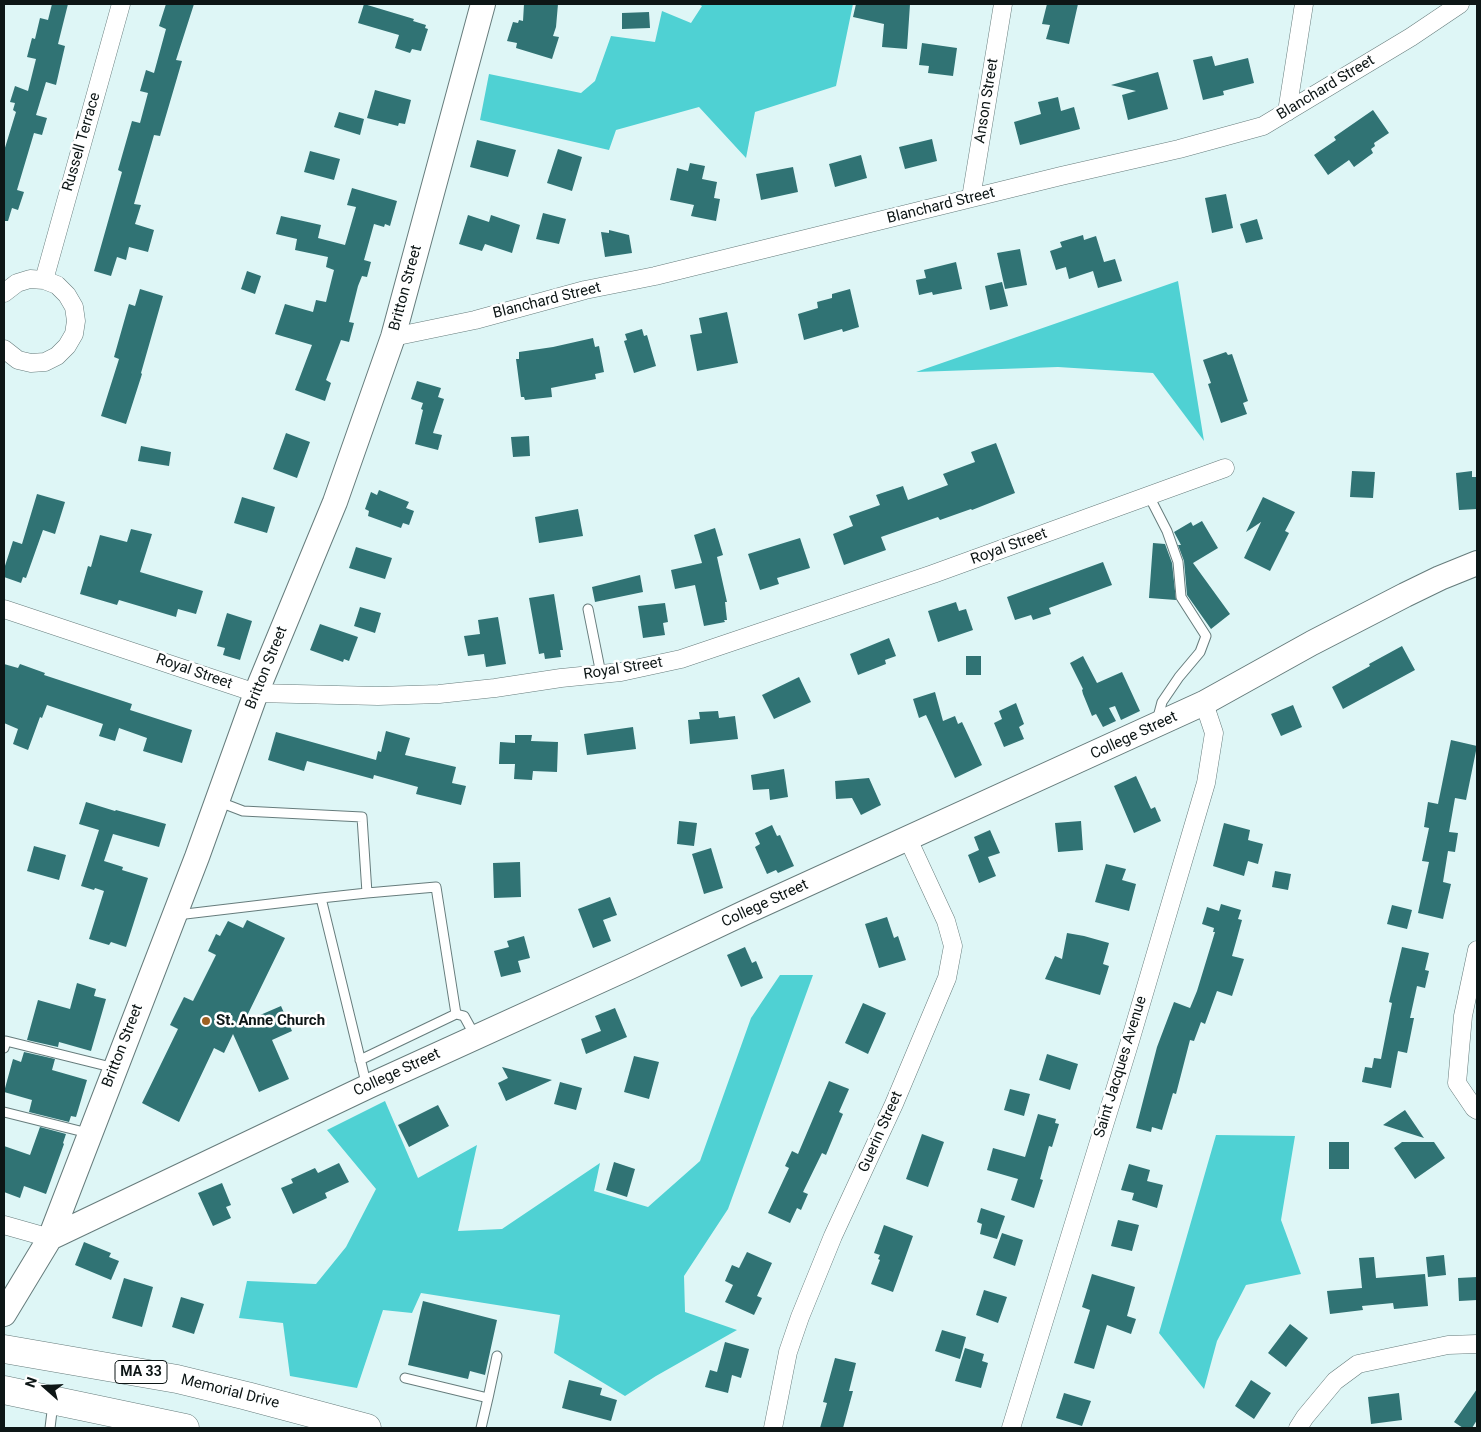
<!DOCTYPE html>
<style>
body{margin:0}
#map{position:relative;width:1481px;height:1432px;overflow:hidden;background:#def6f6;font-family:Roboto,sans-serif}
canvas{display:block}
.frame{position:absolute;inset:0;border:5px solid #0d1616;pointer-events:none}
.north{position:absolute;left:20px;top:1362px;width:50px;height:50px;-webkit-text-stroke:4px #fff;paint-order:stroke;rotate:289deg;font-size:14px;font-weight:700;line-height:20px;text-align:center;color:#0d1616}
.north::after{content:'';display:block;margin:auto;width:18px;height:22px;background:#0d1616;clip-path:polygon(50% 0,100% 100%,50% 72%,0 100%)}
</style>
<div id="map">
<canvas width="1481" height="1432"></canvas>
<div class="frame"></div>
<div class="north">N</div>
</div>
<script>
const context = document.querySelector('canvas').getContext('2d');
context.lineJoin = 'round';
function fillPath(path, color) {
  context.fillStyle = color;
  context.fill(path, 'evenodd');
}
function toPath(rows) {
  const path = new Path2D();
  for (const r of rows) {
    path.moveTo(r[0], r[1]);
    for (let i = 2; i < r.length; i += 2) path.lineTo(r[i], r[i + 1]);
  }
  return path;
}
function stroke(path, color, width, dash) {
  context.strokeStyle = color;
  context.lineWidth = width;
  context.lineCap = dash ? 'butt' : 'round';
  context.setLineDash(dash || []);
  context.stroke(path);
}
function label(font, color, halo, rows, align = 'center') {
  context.font = font + ' Roboto,sans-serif';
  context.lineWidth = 5;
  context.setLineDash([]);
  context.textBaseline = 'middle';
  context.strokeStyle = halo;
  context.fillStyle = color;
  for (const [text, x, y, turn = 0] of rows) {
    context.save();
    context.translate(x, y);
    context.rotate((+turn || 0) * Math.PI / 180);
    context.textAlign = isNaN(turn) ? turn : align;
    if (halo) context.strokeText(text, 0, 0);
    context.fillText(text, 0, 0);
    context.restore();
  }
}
fillPath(toPath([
 [698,4,853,4,836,86,755,112,746,158,699,107,616,130,609,150,480,120,489,74,581,93,595,81,611,36,655,42,662,11,691,23,702,6],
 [1178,281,1204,441,1153,373,1058,367,916,372],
 [780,975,813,975,728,1209,684,1276,685,1312,737,1330,656,1376,625,1396,554,1353,560,1315,421,1293,412,1313,383,1310,357,1388,290,1376,283,1323,239,1318,247,1281,316,1284,346,1247,376,1189,327,1130,385,1101,418,1178,477,1145,458,1231,502,1229,600,1163,594,1191,648,1207,700,1161,751,1018],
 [1216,1135,1295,1136,1281,1220,1301,1274,1246,1285,1217,1341,1204,1389,1159,1333]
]), '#4fd1d3');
fillPath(toPath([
 [52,4,68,4,58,44,65,46,56,85,46,82,36,115,47,118,42,135,34,133,17,190,24,192,18,210,12,208,8,221,4,221,4,151,16,112,13,110,15,103,10,102,15,86,28,91,36,59,27,57,32,38,35,39,40,18,48,20],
 [166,4,194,4,176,60,182,61,160,136,154,135,134,204,141,205,135,224,154,230,148,252,129,247,126,260,117,257,111,276,94,271,122,172,118,170,132,121,140,123,148,93,140,91,146,70,154,73,166,29,159,26],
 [364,4,414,19,413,21,426,25,425,28,428,29,421,51,412,49,410,53,395,48,399,35,358,23],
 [524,4,558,4,556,27,553,36,559,37,552,59,516,48,517,43,507,41,513,22,518,23,519,20,523,21],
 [856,4,910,4,907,49,882,47,884,24,853,17],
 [1047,4,1078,4,1069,44,1046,39,1050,25,1042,24],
 [649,12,650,28,622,29,622,13],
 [922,43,957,48,953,76,928,73,929,66,919,65],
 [1212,56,1215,66,1248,58,1254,83,1223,91,1224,95,1203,100,1193,60],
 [1158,72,1168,109,1128,120,1122,95,1136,91,1111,85],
 [375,90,411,100,405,124,399,123,398,126,367,118],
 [1058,97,1061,111,1074,107,1080,129,1020,145,1014,122,1041,114,1038,102],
 [1373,110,1389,133,1374,143,1375,146,1371,149,1373,153,1354,167,1349,160,1328,175,1314,155,1336,140,1334,137],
 [339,112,364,119,360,135,334,127],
 [932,139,937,161,905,169,899,147],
 [477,140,516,150,508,177,470,167],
 [558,149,582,157,572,191,547,183],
 [310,151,340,159,334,180,304,172],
 [861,155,867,178,835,187,829,164],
 [690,163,705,166,702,179,717,182,714,198,720,199,716,221,691,216,694,205,670,200,677,168,688,171],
 [793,167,798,192,761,200,756,174],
 [352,188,397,201,390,226,385,224,384,227,374,224,364,260,371,262,367,277,362,276,358,286,349,322,354,323,349,342,341,340,326,380,331,383,325,401,295,390,312,345,275,334,285,304,313,312,316,300,326,302,334,270,326,267,328,257,295,250,297,239,276,234,281,216,321,225,318,238,345,245,356,207,347,205],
 [1226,194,1233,228,1212,233,1205,198],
 [543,213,566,219,559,244,536,239],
 [468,215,489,222,491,215,520,225,512,253,485,244,482,251,459,244],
 [1257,219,1263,239,1246,243,1240,224],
 [609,230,629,235,632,253,605,257,601,232,609,233],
 [1083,235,1084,240,1096,236,1104,262,1115,259,1122,281,1098,288,1093,271,1069,279,1066,267,1056,270,1050,251,1062,247,1060,242],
 [1020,249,1027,285,1005,289,997,253],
 [956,262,962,289,933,295,932,292,919,295,916,280,926,278,924,270],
 [247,271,261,276,255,294,241,289],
 [1002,282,1008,306,990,310,985,286],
 [140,289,163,296,141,373,142,374,126,424,101,416,119,359,114,357,129,304,135,306],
 [850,289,859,327,843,332,842,329,804,340,798,314,818,308,817,302,832,298,832,294],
 [727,312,738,363,697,371,690,335,702,333,699,318],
 [642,329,644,336,647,335,656,366,634,373,624,341,627,340,625,334],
 [593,338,595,347,599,346,604,372,595,374,596,379,551,388,552,397,525,400,524,397,521,397,516,359,519,359,519,352,553,347],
 [1226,352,1228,355,1232,354,1248,401,1243,403,1247,414,1221,423,1208,384,1211,383,1203,360],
 [417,381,441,388,438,397,444,399,433,433,442,435,438,450,415,444,423,410,421,409,423,403,411,399],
 [286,433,310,442,297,478,273,469],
 [529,436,530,456,513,457,511,437],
 [996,443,1015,493,972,510,971,509,940,520,938,517,881,537,886,550,844,565,833,534,853,526,849,516,880,505,876,495,903,486,908,500,948,485,943,474,975,462,971,452],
 [141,446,171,452,169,466,138,461],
 [1352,471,1375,472,1373,498,1350,497],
 [1472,471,1472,477,1477,477,1477,509,1459,510,1456,473],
 [379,490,409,502,406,508,414,511,409,525,403,523,401,528,368,516,369,511,365,509,371,492,377,495],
 [37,494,65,502,55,534,43,530,26,578,23,577,21,583,4,577,4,569,13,541,22,544],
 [242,497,275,507,267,533,234,523],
 [1263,497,1295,512,1285,531,1289,533,1270,571,1244,558,1261,522,1246,532],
 [578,509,583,536,539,543,535,517],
 [1202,521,1218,548,1193,563,1230,614,1211,629,1187,595,1184,561,1178,545,1181,545,1174,532,1191,522,1193,526],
 [715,528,723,555,717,557,727,602,725,602,727,620,724,620,725,622,704,626,695,585,675,589,671,570,702,563,694,535],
 [131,529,152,534,140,572,203,591,196,614,178,609,176,617,119,600,117,605,80,594,88,566,91,567,100,535,127,542],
 [800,538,810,568,777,578,779,584,760,590,748,554],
 [1153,543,1165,544,1172,563,1176,600,1149,598],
 [356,547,392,558,385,579,349,568],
 [1103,562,1112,585,1049,608,1051,614,1033,620,1031,615,1015,620,1007,597],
 [640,575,643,592,595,602,592,587],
 [554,594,563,650,560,650,561,657,545,659,544,653,539,654,529,598],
 [956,602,959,611,966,609,973,630,938,642,928,611],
 [665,603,668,622,663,623,665,635,643,638,638,606],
 [360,607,381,613,375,633,354,626],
 [227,613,252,621,240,660,223,655,225,648,217,646],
 [498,617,506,664,486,667,484,654,468,656,464,636,480,634,478,620],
 [320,624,358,637,349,661,344,659,343,662,310,650],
 [889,638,896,656,885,660,886,664,858,675,850,654],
 [1402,646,1415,670,1343,709,1332,687,1370,666,1369,664],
 [966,656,981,656,981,675,966,675],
 [1083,656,1097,683,1122,672,1140,711,1121,720,1115,706,1109,708,1116,721,1103,727,1096,714,1092,716,1083,694,1082,690,1083,689,1070,663],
 [4,664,18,668,20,664,45,673,44,675,132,704,130,710,192,730,182,763,143,751,147,738,119,728,115,741,99,736,103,724,47,705,42,718,40,717,28,750,13,744,18,729,4,723],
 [799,677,811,702,774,719,762,695],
 [935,692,943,721,955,716,958,724,962,722,982,765,955,778,926,715,919,718,913,699],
 [1016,703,1024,724,1019,727,1024,739,1004,747,994,723,1002,719,999,711],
 [1293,705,1302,727,1281,736,1271,714],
 [718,711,719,718,735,716,738,739,690,744,688,720,700,719,699,712],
 [633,727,636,749,587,755,584,734],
 [386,731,410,738,405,755,456,767,452,783,466,786,461,805,416,794,418,787,374,775,373,779,307,761,304,771,268,760,276,732,376,760,378,751,381,752],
 [515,735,532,735,531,741,558,742,557,772,533,771,532,780,514,779,515,764,499,764,500,742,515,743],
 [1451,740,1477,746,1466,800,1455,798,1449,832,1458,833,1455,852,1448,851,1443,882,1451,884,1443,919,1418,913,1429,862,1422,861,1429,828,1424,827,1428,802,1438,804],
 [784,769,788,797,770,800,769,789,753,790,751,775],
 [1136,776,1151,809,1155,807,1161,821,1134,833,1114,786],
 [869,778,881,805,861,815,852,798,836,799,835,781],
 [86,802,115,811,116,810,166,824,159,847,113,834,104,861,123,867,122,870,148,878,126,947,111,942,109,945,89,939,104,891,95,888,94,890,81,886,99,830,79,824],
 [679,821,697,823,694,846,677,844],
 [1081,821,1083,850,1058,852,1055,823],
 [1224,823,1250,830,1248,840,1263,844,1258,864,1248,861,1244,876,1213,866],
 [772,825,777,836,780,835,794,866,778,873,776,870,767,874,755,847,760,844,755,833],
 [990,830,1000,853,988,857,996,876,979,883,968,855,979,850,974,837],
 [34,846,66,855,59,880,27,871],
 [711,848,723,888,704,894,692,854],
 [520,862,521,897,494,898,493,863],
 [1106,864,1126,869,1122,880,1136,884,1129,911,1095,902],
 [1275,871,1291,874,1288,890,1272,887],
 [610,897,617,915,603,920,611,941,593,948,578,909],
 [1221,904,1241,910,1238,919,1242,920,1232,956,1244,959,1232,996,1217,991,1205,1024,1201,1022,1194,1041,1190,1040,1176,1094,1173,1093,1162,1130,1152,1127,1151,1132,1136,1128,1157,1047,1174,1002,1190,1008,1197,991,1215,932,1213,932,1214,928,1202,924,1207,907,1219,911],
 [1392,905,1412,910,1407,929,1387,924],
 [887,917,894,938,898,936,906,960,879,968,865,924],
 [247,920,285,938,244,1022,281,1006,292,1031,272,1040,289,1079,259,1092,233,1034,224,1053,214,1048,179,1122,142,1103,178,1029,170,1025,184,997,193,1001,216,955,208,951,216,934,220,936,228,921,243,928],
 [1067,933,1084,936,1109,943,1103,964,1109,966,1100,995,1045,979,1055,956,1062,959],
 [524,936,530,958,518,961,521,972,501,977,494,951,509,947,507,941],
 [745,947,752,963,756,961,763,978,741,987,727,955],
 [1402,947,1429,953,1425,970,1429,971,1425,988,1417,986,1410,1018,1414,1018,1407,1053,1398,1051,1391,1088,1362,1082,1365,1067,1372,1068,1374,1058,1381,1059,1392,1003,1389,1002],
 [77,983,96,989,94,996,106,999,91,1051,59,1042,58,1047,27,1040,38,1000,70,1009],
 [863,1003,886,1013,868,1054,845,1043],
 [615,1008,627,1037,586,1054,581,1039,601,1031,595,1016],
 [24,1052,55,1059,52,1070,87,1080,76,1117,71,1116,69,1122,29,1112,32,1100,4,1092,13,1059,21,1062],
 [1047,1054,1078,1064,1070,1090,1039,1080],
 [634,1056,659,1062,649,1099,624,1092],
 [502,1067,552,1080,506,1101,498,1083,508,1078],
 [829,1081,849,1089,839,1112,843,1114,826,1155,822,1153,803,1192,808,1194,801,1210,797,1208,790,1223,768,1213,789,1168,785,1166,792,1151,798,1154],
 [560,1082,582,1088,576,1110,554,1104],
 [1010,1089,1030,1094,1024,1116,1004,1110],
 [438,1105,449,1126,409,1147,398,1125],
 [1405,1110,1424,1138,1383,1125],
 [1038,1114,1056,1119,1055,1123,1059,1124,1052,1147,1049,1146,1040,1179,1043,1180,1034,1208,1011,1200,1018,1179,987,1170,993,1148,1025,1157],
 [40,1127,66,1134,63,1143,64,1144,46,1194,24,1186,20,1198,4,1192,4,1146,30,1155],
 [922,1134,944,1142,928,1187,906,1179],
 [1329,1142,1349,1142,1349,1169,1329,1169],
 [1402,1142,1434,1142,1445,1158,1415,1179,1394,1148],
 [614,1162,635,1169,627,1197,606,1190],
 [339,1163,349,1182,325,1193,327,1198,293,1214,281,1188,293,1183,291,1179,315,1168,318,1173],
 [1129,1164,1150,1170,1147,1181,1163,1185,1157,1208,1132,1200,1134,1193,1121,1190],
 [222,1183,231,1205,226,1207,231,1218,213,1226,198,1193],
 [981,1208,1005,1216,997,1239,980,1234,982,1224,977,1222],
 [1118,1220,1139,1225,1132,1251,1111,1246],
 [884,1225,913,1236,893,1292,871,1284,880,1260,878,1259,880,1255,874,1253],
 [1002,1233,1023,1240,1015,1266,993,1258],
 [84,1242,111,1253,109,1257,119,1261,111,1280,75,1265],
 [747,1252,772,1263,757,1296,762,1298,754,1315,725,1302,733,1285,725,1281,732,1265,739,1268],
 [1444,1255,1446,1275,1428,1277,1426,1257],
 [1374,1257,1376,1278,1425,1274,1428,1306,1394,1309,1393,1303,1362,1306,1363,1310,1330,1314,1327,1291,1362,1288,1359,1258],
 [1092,1274,1135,1287,1127,1316,1136,1319,1131,1334,1107,1325,1094,1369,1074,1363,1090,1310,1082,1307],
 [1477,1277,1477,1300,1459,1301,1458,1278],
 [124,1278,153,1287,142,1327,112,1318],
 [984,1290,1007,1297,998,1323,976,1315],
 [181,1297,204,1304,194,1334,172,1327],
 [423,1301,497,1320,485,1375,470,1371,468,1379,408,1365],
 [1290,1324,1308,1338,1286,1367,1268,1353],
 [942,1330,966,1337,960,1359,935,1351],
 [725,1342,749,1349,741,1378,732,1375,728,1393,705,1387,710,1370,717,1372],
 [965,1348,984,1354,982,1361,988,1363,981,1388,955,1381],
 [835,1358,856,1363,849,1391,853,1391,843,1428,820,1428,827,1403,823,1402],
 [569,1380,602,1388,600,1395,617,1400,611,1421,562,1408],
 [1251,1380,1271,1393,1254,1419,1235,1406],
 [1477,1389,1477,1420,1472,1428,1463,1428,1454,1422],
 [1064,1393,1091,1401,1082,1426,1056,1418],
 [1399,1393,1402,1420,1371,1424,1368,1397]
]), '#307374');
const lane = toPath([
 [1149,496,1167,531,1178,562,1181,597,1206,636,1200,652,1179,677,1162,702,1157,721],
 [588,609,601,674],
 [217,801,243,811,362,817,367,893,436,887,456,1014,464,1016,475,1036],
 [321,898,367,893],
 [177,915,321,898,367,1087],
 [4,1048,6,1041,115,1068],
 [360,1060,456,1014],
 [4,1112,88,1133],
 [405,1378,488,1398,481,1428],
 [488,1398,497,1356],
 [50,1428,53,1403]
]);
const street = toPath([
 [1287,112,1304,4],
 [971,198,1003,4],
 [44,280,121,4],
 [4,293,17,283,30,279,44,280,57,285,67,295,74,307,76,321,74,334,67,346,57,356,45,362,31,363,18,360,4,349],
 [393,337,475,320,585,290,655,276,1061,176,1179,149,1263,126,1411,37,1460,4],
 [4,609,256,693,378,696,439,694,495,688,561,678,621,672,681,659,933,574,1225,468],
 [1477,950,1463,1016,1457,1083,1474,1108,1477,1110],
 [4,1225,50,1238],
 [773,1428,788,1352,800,1317,833,1236,894,1104,947,978,953,946,946,921,908,839],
 [1011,1428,1130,1041,1206,783,1214,733,1204,703],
 [1298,1428,1305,1417,1335,1381,1358,1364,1448,1345,1477,1344]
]);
const secondary = toPath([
 [50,1238,371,1085,630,967,746,912,1204,703,1312,643,1405,595,1440,578,1477,563],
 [4,1314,50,1238,197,857,256,693,335,502,393,337,483,4]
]);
const primary = toPath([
 [4,1349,177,1379,247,1396,367,1428],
 [4,1390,185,1428]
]);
stroke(lane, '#667c7c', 11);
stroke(street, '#667c7c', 19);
stroke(secondary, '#667c7c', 26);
stroke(primary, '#667c7c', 29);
stroke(lane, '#fff', 9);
stroke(street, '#fff', 18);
stroke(secondary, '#fff', 24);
stroke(primary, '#fff', 28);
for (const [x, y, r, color] of [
 [206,1021,5,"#9d6122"]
]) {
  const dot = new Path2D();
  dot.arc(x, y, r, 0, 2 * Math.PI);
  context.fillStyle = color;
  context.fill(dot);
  stroke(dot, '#fff', 2);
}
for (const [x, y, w] of [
 [141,1372,52]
]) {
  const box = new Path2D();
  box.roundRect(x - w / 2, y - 11.5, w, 23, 4);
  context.fillStyle = '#fff';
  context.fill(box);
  stroke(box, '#0d1616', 1);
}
label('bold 14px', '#0d1616', null, [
 ["MA 33",141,1372]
]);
label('15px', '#0d1616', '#fff', [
 ["Blanchard Street",1326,88,-31],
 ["Anson Street",987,101,-81],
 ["Russell Terrace",82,142,-74],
 ["Blanchard Street",941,206,-14],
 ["Britton Street",406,288,-75],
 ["Blanchard Street",547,301,-14],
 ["Royal Street",1009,547,-20],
 ["Britton Street",267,668,-68],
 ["Royal Street",623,669,-9],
 ["Royal Street",194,672,19],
 ["College Street",1134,736,-25],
 ["College Street",765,904,-25],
 ["Britton Street",123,1046,-69],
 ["Saint Jacques Avenue",1121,1067,-73],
 ["College Street",397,1073,-25],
 ["Guerin Street",881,1132,-66],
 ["Memorial Drive",230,1392,14]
]);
label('bold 15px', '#0d1616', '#fff', [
 ["St. Anne Church",216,1021]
], 'left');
</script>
